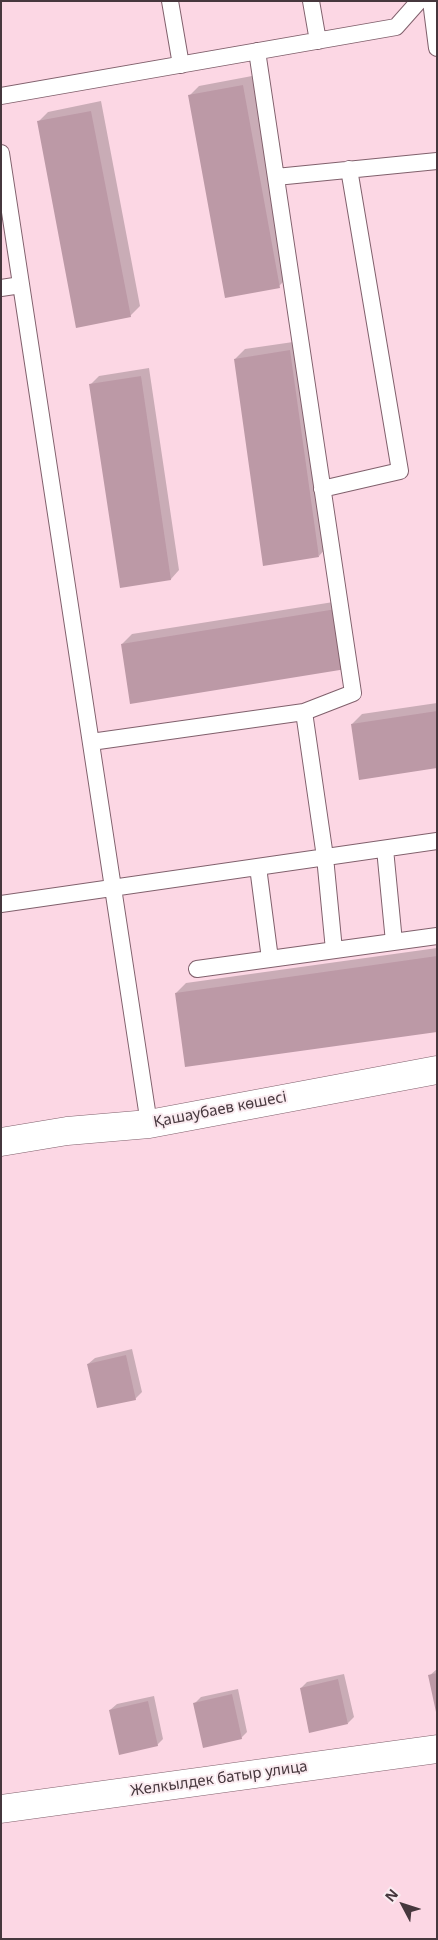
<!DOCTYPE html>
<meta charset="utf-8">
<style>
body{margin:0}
#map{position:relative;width:438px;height:1940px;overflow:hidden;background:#fcd7e4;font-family:"Noto Sans",sans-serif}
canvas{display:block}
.frame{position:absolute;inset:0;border:2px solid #46373d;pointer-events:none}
.north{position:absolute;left:378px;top:1880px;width:50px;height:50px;-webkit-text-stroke:4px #faebf0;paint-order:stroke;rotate:310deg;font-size:14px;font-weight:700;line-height:20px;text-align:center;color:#46373d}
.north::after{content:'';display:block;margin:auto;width:18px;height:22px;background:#46373d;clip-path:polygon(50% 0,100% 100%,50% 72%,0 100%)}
</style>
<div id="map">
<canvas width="438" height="1940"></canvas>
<div class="frame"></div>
<div class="north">N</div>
</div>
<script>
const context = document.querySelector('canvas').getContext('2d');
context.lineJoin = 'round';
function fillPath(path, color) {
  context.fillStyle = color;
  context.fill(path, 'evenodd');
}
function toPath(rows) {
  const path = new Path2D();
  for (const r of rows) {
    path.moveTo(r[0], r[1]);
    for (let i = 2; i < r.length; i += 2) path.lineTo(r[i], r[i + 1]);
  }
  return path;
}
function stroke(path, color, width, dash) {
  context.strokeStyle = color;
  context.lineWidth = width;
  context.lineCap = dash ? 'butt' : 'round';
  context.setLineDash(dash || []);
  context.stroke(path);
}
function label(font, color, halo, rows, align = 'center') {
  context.font = font + ' "Noto Sans",sans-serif';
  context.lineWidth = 4;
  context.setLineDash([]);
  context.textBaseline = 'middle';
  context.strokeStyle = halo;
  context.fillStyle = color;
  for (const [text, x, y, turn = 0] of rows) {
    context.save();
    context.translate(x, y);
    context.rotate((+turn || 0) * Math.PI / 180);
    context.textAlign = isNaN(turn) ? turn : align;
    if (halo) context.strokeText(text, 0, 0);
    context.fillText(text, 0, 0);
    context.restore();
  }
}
fillPath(toPath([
 [252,76,289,276,279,286,189,96,199,86],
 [101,101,140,306,130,316,38,122,48,112],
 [300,341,328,546,319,556,235,359,245,349],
 [149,368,179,570,171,579,121,586,91,384,99,376],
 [346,600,355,658,122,644,132,634],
 [437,703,437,767,352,724,362,714],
 [437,948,437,1031,176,993,186,983],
 [132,1349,142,1392,135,1399,88,1364,95,1358],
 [437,1669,437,1710,429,1676],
 [344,1674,354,1717,348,1723,301,1688,307,1682],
 [238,1689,247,1732,241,1738,195,1703,201,1697],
 [154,1696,163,1739,157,1745,110,1710,117,1704]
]), '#0003');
fillPath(toPath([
 [243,85,280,288,225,298,188,95],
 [91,111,131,317,76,328,37,121],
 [290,350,319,557,263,566,234,359],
 [141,376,171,580,120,588,89,384],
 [336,609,346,669,130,704,121,644],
 [437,711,437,768,359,780,351,724],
 [437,956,437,1032,185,1067,175,993],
 [126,1355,136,1400,97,1408,87,1364],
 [437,1673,437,1712,436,1712,428,1675],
 [338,1679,348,1724,309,1733,300,1688],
 [232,1694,242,1739,203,1748,193,1703],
 [148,1701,158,1746,119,1755,109,1710]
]), '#bc99a6');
const service = toPath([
 [170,1,181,65],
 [311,1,318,41],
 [431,1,437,48],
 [257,51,353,693,304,712,325,857,334,950],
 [1,96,396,27,419,1],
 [1,153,149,1124],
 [276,177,437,161],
 [1,288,21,285],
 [322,489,400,471,349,169],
 [91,742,304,712],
 [385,849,394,942],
 [258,867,270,959],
 [1,904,437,841],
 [197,969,437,936]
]);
const minor = toPath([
 [1,1809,437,1749]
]);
const tertiary = toPath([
 [1,1142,67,1131,149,1124,437,1070]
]);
stroke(service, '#80606c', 18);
stroke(minor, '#80606c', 29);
stroke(tertiary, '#80606c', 29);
stroke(service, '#fff', 16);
stroke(minor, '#fff', 28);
stroke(tertiary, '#fff', 28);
label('15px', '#46373d', '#faebf0', [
 ["Қашаубаев көшесі",220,1110,-11],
 ["Желкылдек батыр улица",219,1779,-8]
]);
</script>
